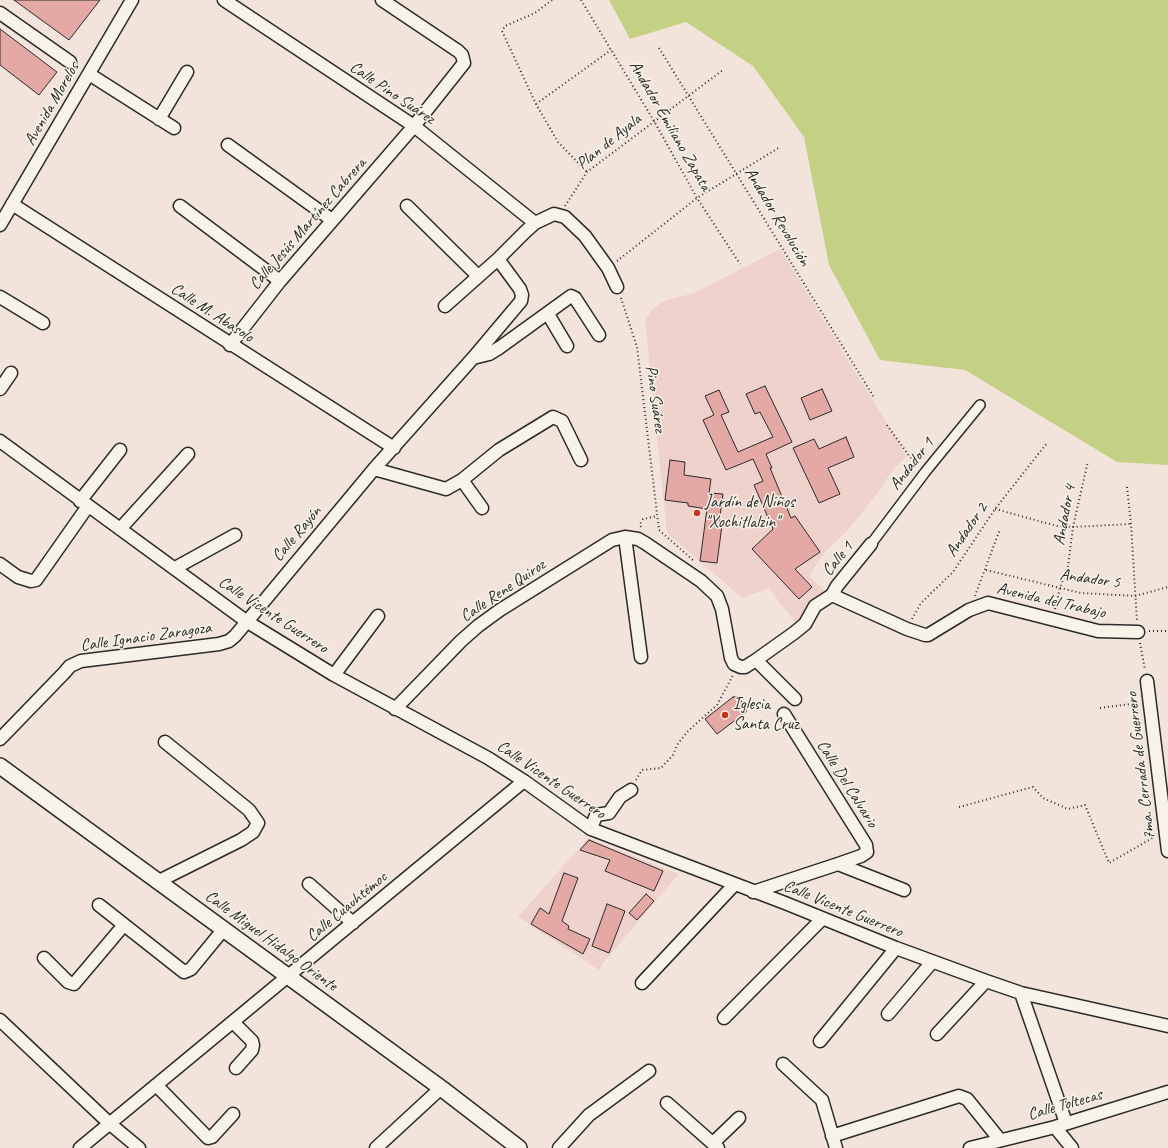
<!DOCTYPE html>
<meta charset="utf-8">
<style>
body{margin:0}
canvas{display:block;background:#f3e4db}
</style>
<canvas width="1168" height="1148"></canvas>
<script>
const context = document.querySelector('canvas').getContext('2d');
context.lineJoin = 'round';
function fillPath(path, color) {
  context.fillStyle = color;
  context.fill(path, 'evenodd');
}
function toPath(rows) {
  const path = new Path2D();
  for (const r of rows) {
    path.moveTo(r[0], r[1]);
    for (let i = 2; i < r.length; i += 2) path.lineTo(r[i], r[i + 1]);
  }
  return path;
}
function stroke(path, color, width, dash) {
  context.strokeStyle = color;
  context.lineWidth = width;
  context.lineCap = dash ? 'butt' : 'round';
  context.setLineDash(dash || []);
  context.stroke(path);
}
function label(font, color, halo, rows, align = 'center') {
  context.font = font + ' Caveat,sans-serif';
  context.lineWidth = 3;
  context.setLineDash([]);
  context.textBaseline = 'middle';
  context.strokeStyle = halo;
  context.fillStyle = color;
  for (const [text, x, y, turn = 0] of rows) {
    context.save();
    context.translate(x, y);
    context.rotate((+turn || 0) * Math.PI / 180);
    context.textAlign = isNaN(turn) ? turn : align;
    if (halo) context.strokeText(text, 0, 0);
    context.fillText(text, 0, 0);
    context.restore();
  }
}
fillPath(toPath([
 [780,249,907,456,894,468,876,495,847,531,825,552,809,576,825,591,796,624,769,588,742,598,667,533,645,321,651,311,663,301,694,293],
 [588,838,679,874,603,963,599,970,518,917]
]), '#eed2cb');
fillPath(toPath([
 [609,0,1168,0,1168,465,1117,462,965,370,880,360,829,265,804,137,753,66,686,22,630,39]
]), '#c4d084');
const building = toPath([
 [14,0,100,0,69,40,14,0],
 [0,29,57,72,39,95,0,65,0,29],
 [765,386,792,442,766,454,772,468,770,468,791,518,795,516,820,552,795,569,812,587,799,599,752,549,773,529,754,485,763,481,753,459,726,470,703,420,714,415,705,396,719,390,729,412,721,415,738,452,773,437,760,412,755,414,746,394,765,386],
 [822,389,832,411,810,420,801,398,822,389],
 [846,437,854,457,828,468,840,494,819,503,793,448,814,439,819,449,846,437],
 [670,460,685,462,684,475,711,479,709,493,723,494,719,524,722,525,717,563,700,561,707,509,688,506,688,503,665,500,670,460],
 [733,697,738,697,746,707,746,712,717,734,705,719,733,697],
 [589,840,663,871,654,891,605,871,610,860,580,850,589,840],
 [564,873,578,878,562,921,569,926,568,929,590,939,583,954,531,924,540,908,549,914,564,873],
 [646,894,654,901,637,920,629,913,646,894],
 [607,904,625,911,609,953,592,946,607,904]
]);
fillPath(building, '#e4a9a5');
stroke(building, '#2b2b2b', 1);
const pedestrian = toPath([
 [871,544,926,471,980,405]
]);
const minor = toPath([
 [224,0,414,126,535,223],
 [0,13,70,62],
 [89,74,174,128],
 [159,119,187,72],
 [228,145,332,220],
 [12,204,394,448],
 [180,206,280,281],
 [407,206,478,276],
 [0,225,132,0],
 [0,297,43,323],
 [445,306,498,259,525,232,535,223,554,214,565,217,585,236,608,268,617,287],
 [548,314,567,346],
 [230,345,280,281,414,126,464,63,462,55,458,51,382,0],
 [473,358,489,354,499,348,571,296,575,298,599,335],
 [0,389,11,373],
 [0,441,246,621,334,675,488,758,524,781,591,829,785,903,896,948,986,981,1021,993,1168,1026],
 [374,469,446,489,462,480,499,450,553,417,562,421,581,460],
 [462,480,482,508],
 [80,501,120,450],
 [120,529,188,454],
 [625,537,641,657],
 [0,564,18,577,31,581,36,580,88,506],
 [175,568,235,535],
 [832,595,837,586,871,544],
 [756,660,795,699],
 [334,675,378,616],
 [1147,681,1168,851],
 [395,709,461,641,478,626,500,610,612,540,625,537,638,539,645,543,701,581,717,596,722,609,731,658,734,664,741,667,745,667,756,660,794,633,805,624,815,606,832,595,907,629,925,635,928,635,969,610,988,603,1098,631,1138,632],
 [0,739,64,673,70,666,81,661,219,644,229,641,235,636,374,469,473,358,521,301,522,295,520,289,498,259],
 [591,829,596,815,609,813,620,797,631,790],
 [838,864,904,890],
 [157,882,241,840,253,832,258,823,249,810,165,742],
 [309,884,353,923],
 [753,892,838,864,861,856,867,852,866,845,784,714],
 [99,905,184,972,191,969,223,930],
 [44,958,68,982,74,984,123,926],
 [642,983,734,885],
 [1021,993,1066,1123],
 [888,1014,932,962],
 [724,1018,822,919],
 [0,1020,109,1123,139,1148],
 [233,1022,252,1041,253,1045,252,1050,236,1068],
 [937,1034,986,981],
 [820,1041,896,948],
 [783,1064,822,1100,836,1148],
 [156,1085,208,1138,212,1137,233,1114],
 [667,1103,718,1148],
 [1055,1127,1072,1148],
 [832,1136,959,1096,967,1099,1000,1140],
 [713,1143,739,1118],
 [80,1148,524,781],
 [376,1148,441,1088],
 [559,1148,589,1115,649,1071],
 [970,1148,1055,1127,1168,1092]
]);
const tertiary = toPath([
 [0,766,441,1088,519,1148]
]);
stroke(pedestrian, '#2b2b2b', 12);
stroke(minor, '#2b2b2b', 15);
stroke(tertiary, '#2b2b2b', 18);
stroke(toPath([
 [552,0,535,13,505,26,502,31,536,104,558,142,587,172],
 [581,0,654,121,697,198,740,264],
 [659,48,875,399],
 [536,104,611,50],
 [565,206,587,172,723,70],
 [617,261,697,198,780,147],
 [621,298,637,347,659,530,694,561],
 [887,425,910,457,918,464],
 [1127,487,1131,524,1137,621],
 [995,509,1057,526,1073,527,1131,524],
 [641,527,640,524,643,519,657,516],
 [986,570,1081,593,1135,596,1168,587],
 [975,596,1000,529],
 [1055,609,1060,588,1068,566,1073,527,1088,461],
 [912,619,921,603,953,572,995,509,1047,443],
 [1149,631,1168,631],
 [1140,643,1145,670],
 [1100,708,1139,703],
 [636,780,642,770,661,768,673,755,677,745,688,731,717,705,733,675],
 [959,807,1033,787,1043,798,1068,809,1085,805,1109,863,1154,837]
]), '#2b2b2b', 2, [1, 3]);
stroke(pedestrian, '#f7f3e8', 9);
stroke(minor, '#f7f3e8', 12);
stroke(tertiary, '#f7f3e8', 15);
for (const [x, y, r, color] of [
 [697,513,4,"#c8321e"],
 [725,715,4,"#c8321e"]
]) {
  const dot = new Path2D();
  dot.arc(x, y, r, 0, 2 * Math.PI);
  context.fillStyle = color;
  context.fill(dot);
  stroke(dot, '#f7f3e8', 1.5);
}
label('17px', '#2b2b2b', '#f7f3e8', [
 ["Calle Pino Suárez",392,93,34],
 ["Avenida Morelos",52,104,-60],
 ["Andador Emiliano Zapata",670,126,60],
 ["Plan de Ayala",609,142,-39],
 ["Andador Revolución",777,217,59],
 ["Calle Jesús Martínez Cabrera",308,224,-49],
 ["Calle M. Abasolo",212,313,33],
 ["Pino Suárez",655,399,82],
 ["Andador 1",912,464,-52],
 ["Andador 4",1065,515,-79],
 ["Andador 2",967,530,-56],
 ["Calle Rayón",297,534,-50],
 ["Calle 1",838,559,-51],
 ["Andador 5",1090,579,8],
 ["Calle Rene Quiroz",503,591,-34],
 ["Avenida del Trabajo",1051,601,13],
 ["Calle Vicente Guerrero",273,615,33],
 ["Calle Ignacio Zaragoza",146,637,-8],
 ["7ma. Cerrada de Guerrero",1141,766,-97],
 ["Calle Vicente Guerrero",551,780,34],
 ["Calle Del Calvario",847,784,58],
 ["Calle Cuauhtémoc",347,907,-40],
 ["Calle Vicente Guerrero",843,909,22],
 ["Calle Miguel Hidalgo Oriente",271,941,36],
 ["Calle Toltecas",1065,1105,-16]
]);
label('17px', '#2b2b2b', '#f7f3e8', [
 ["Jardín de Niños",705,503],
 ["\"Xochitlalzin\"",705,523],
 ["Iglesia",733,705],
 ["Santa Cruz",733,725]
], 'left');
</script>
